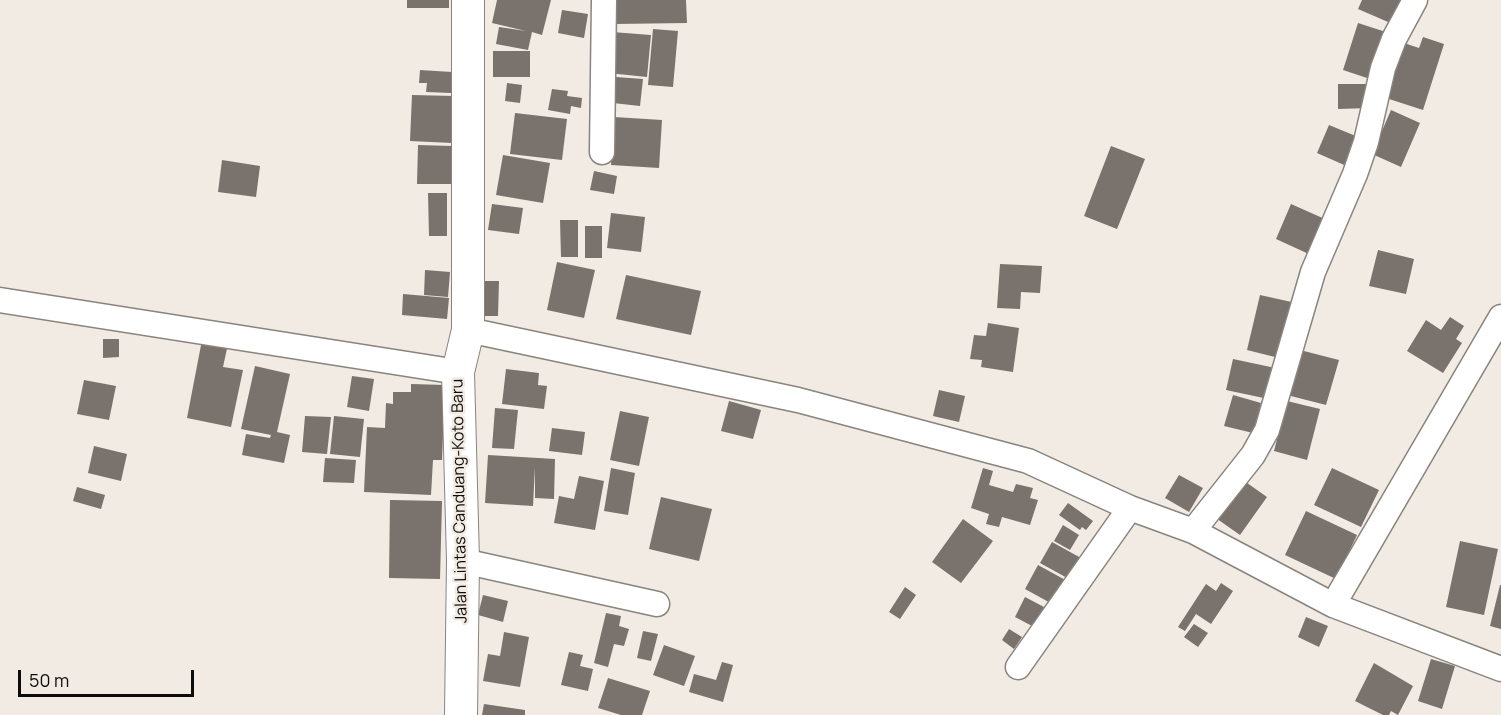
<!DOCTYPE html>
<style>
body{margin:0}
#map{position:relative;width:1501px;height:715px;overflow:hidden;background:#f1ebe4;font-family:Manrope,sans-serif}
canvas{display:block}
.scale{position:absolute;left:18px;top:670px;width:176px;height:27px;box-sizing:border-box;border:3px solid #0e0c0a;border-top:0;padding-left:8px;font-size:18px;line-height:21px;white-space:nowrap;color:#0e0c0a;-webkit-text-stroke:4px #f1ebe4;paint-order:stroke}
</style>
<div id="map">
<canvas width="1501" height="715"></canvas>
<div class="scale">50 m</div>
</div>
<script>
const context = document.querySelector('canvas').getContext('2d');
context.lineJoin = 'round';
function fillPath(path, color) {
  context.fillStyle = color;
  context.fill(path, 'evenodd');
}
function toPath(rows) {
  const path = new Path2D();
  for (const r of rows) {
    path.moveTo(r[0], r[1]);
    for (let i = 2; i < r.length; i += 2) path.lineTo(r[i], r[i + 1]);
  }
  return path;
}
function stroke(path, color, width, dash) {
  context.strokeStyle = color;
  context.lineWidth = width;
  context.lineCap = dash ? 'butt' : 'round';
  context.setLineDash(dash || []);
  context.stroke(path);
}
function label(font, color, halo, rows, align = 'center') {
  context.font = font + ' Manrope,sans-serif';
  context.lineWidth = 5;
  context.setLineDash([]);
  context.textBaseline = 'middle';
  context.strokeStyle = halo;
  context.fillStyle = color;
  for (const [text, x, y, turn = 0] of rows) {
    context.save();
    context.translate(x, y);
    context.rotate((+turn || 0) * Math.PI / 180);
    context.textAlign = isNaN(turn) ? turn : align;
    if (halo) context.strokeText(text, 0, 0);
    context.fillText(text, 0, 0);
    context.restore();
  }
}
fillPath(toPath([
 [407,0,449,0,449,8,407,8],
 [497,0,551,0,542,35,532,32,528,50,496,44,499,27,526,31,492,23],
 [614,0,686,0,687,23,614,24],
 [1362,0,1406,0,1395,25,1358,9],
 [562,10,588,14,584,38,558,33],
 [1358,23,1389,33,1373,80,1343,70],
 [653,29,678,31,673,87,648,85],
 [612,32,651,35,647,77,608,73],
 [1423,37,1444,44,1423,110,1386,98,1404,43,1419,48],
 [493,51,530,51,530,77,493,77],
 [420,70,452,72,451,93,426,92,427,83,419,83],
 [616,77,643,79,640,106,613,103],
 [507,83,522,85,520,103,505,101],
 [1338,84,1370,84,1370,108,1338,109],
 [552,89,568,91,567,96,582,98,581,108,571,106,570,114,548,110],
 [412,95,455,96,452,143,410,141],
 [1391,110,1420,123,1401,167,1372,154],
 [515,113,567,119,562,160,510,154],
 [614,117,662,120,659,168,611,165],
 [1329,125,1363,139,1351,168,1317,153],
 [418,145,453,146,452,184,417,184],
 [1111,146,1145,159,1117,229,1084,216],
 [503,155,550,163,543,203,496,195],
 [222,160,260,166,256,197,218,192],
 [594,171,617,176,614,194,590,190],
 [428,193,447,193,447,236,429,236],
 [492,204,523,208,519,234,488,230],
 [1291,204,1327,220,1311,255,1276,239],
 [611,213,645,217,641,252,607,248],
 [560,220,578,220,578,257,561,257],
 [585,226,602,226,602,258,585,258],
 [1378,250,1414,259,1406,294,1369,286],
 [557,262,595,270,584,318,547,310],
 [1000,264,1042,266,1040,293,1021,292,1020,309,997,308],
 [425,270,450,272,448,297,424,295],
 [626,275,701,291,691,335,616,319],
 [482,281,499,281,498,316,482,316],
 [403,294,449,298,447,319,402,315],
 [1260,295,1296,303,1283,359,1247,350],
 [1450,317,1464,326,1456,339,1462,343,1443,373,1407,351,1426,320,1441,330],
 [988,323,1019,328,1013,372,981,367,982,360,970,359,974,335,986,336],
 [103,339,119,339,119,357,103,358],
 [202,340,228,344,223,367,243,370,231,427,187,418],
 [1300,350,1339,360,1326,405,1287,395],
 [1233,359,1280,369,1273,400,1226,390],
 [255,366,290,374,277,432,290,435,284,463,242,455,246,434,270,438,271,435,241,429],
 [506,369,539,373,538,385,547,386,544,409,502,404],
 [352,376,374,379,369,411,347,407],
 [84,380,116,386,109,420,77,414],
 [411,384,445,385,442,460,433,460,431,495,364,492,367,427,385,428,386,403,393,404,393,392,411,392],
 [939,390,965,396,959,422,933,416],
 [1233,395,1261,403,1253,433,1224,426],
 [729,401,761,410,753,439,721,431],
 [1287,401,1320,409,1307,460,1274,451],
 [495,408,518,410,514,449,492,448],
 [620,411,649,417,639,466,610,460],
 [305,416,331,417,327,454,302,452],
 [334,416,364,419,360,457,330,454],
 [552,428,585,432,582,455,549,451],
 [94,446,127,454,121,481,88,473],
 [488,455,555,459,554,499,535,498,535,467,533,506,485,503],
 [325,458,356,460,354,483,323,482],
 [611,468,635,473,628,515,604,511],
 [983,468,993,471,989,485,1013,492,1016,484,1033,488,1030,498,1038,500,1030,525,1002,517,999,527,986,524,989,514,971,508],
 [1332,468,1379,490,1361,527,1314,505],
 [1179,475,1203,488,1189,512,1165,498],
 [579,476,604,481,595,530,554,523,559,496,574,499],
 [1240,478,1267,497,1240,535,1213,516],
 [77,487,105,495,101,509,73,501],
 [661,497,712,509,699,561,649,549],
 [390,500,442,501,440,579,389,578],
 [1068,503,1093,521,1086,530,1082,527,1080,530,1059,515],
 [1306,511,1357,535,1336,579,1285,555],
 [963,519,993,541,961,583,932,562],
 [1063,525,1079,535,1070,550,1054,541],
 [1460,541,1498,549,1484,615,1446,607],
 [1052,542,1081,558,1069,579,1040,563],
 [1038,565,1069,582,1056,606,1025,589],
 [1221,583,1233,591,1211,624,1196,614,1185,631,1178,627,1206,584,1216,591],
 [1500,585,1501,585,1501,629,1490,626],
 [905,587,916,595,900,619,889,612],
 [483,595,508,601,503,622,478,615],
 [1025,597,1044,607,1034,627,1015,617],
 [606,613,621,616,619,626,629,629,624,646,614,644,608,667,594,663],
 [1306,617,1328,626,1319,647,1298,637],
 [1194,624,1208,633,1198,647,1184,637],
 [1009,629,1022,637,1014,649,1002,640],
 [643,631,658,634,651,661,637,658],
 [504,632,529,637,520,687,483,681,488,654,500,656],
 [664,645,695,656,684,686,653,675],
 [569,652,583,655,580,666,593,669,588,691,561,685],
 [1431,659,1455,666,1442,709,1418,701],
 [722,662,733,665,723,702,689,692,694,674,716,680],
 [1374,663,1413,686,1398,715,1391,711,1389,715,1383,715,1355,701],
 [608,678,650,691,642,715,621,715,598,708],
 [484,704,525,710,525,715,482,715]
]), '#79726d');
const minor = toPath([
 [602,152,604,0],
 [0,300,458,372],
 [468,330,798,400,1028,461,1130,508,1193,531,1333,605,1501,669],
 [1193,531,1253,455,1267,430,1313,272,1355,174,1366,142,1383,68,1394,39,1415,0],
 [463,561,657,604],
 [1333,605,1501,317],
 [1018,667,1130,508]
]);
const major = toPath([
 [461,715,463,561,458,372,468,330,468,0]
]);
stroke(minor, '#89847d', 27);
stroke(major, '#89847d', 34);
stroke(minor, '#fff', 24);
stroke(major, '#fff', 32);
label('16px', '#0e0c0a', '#f1ebe4', [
 ["Jalan Lintas Canduang-Koto Baru",460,501,-91]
]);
</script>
